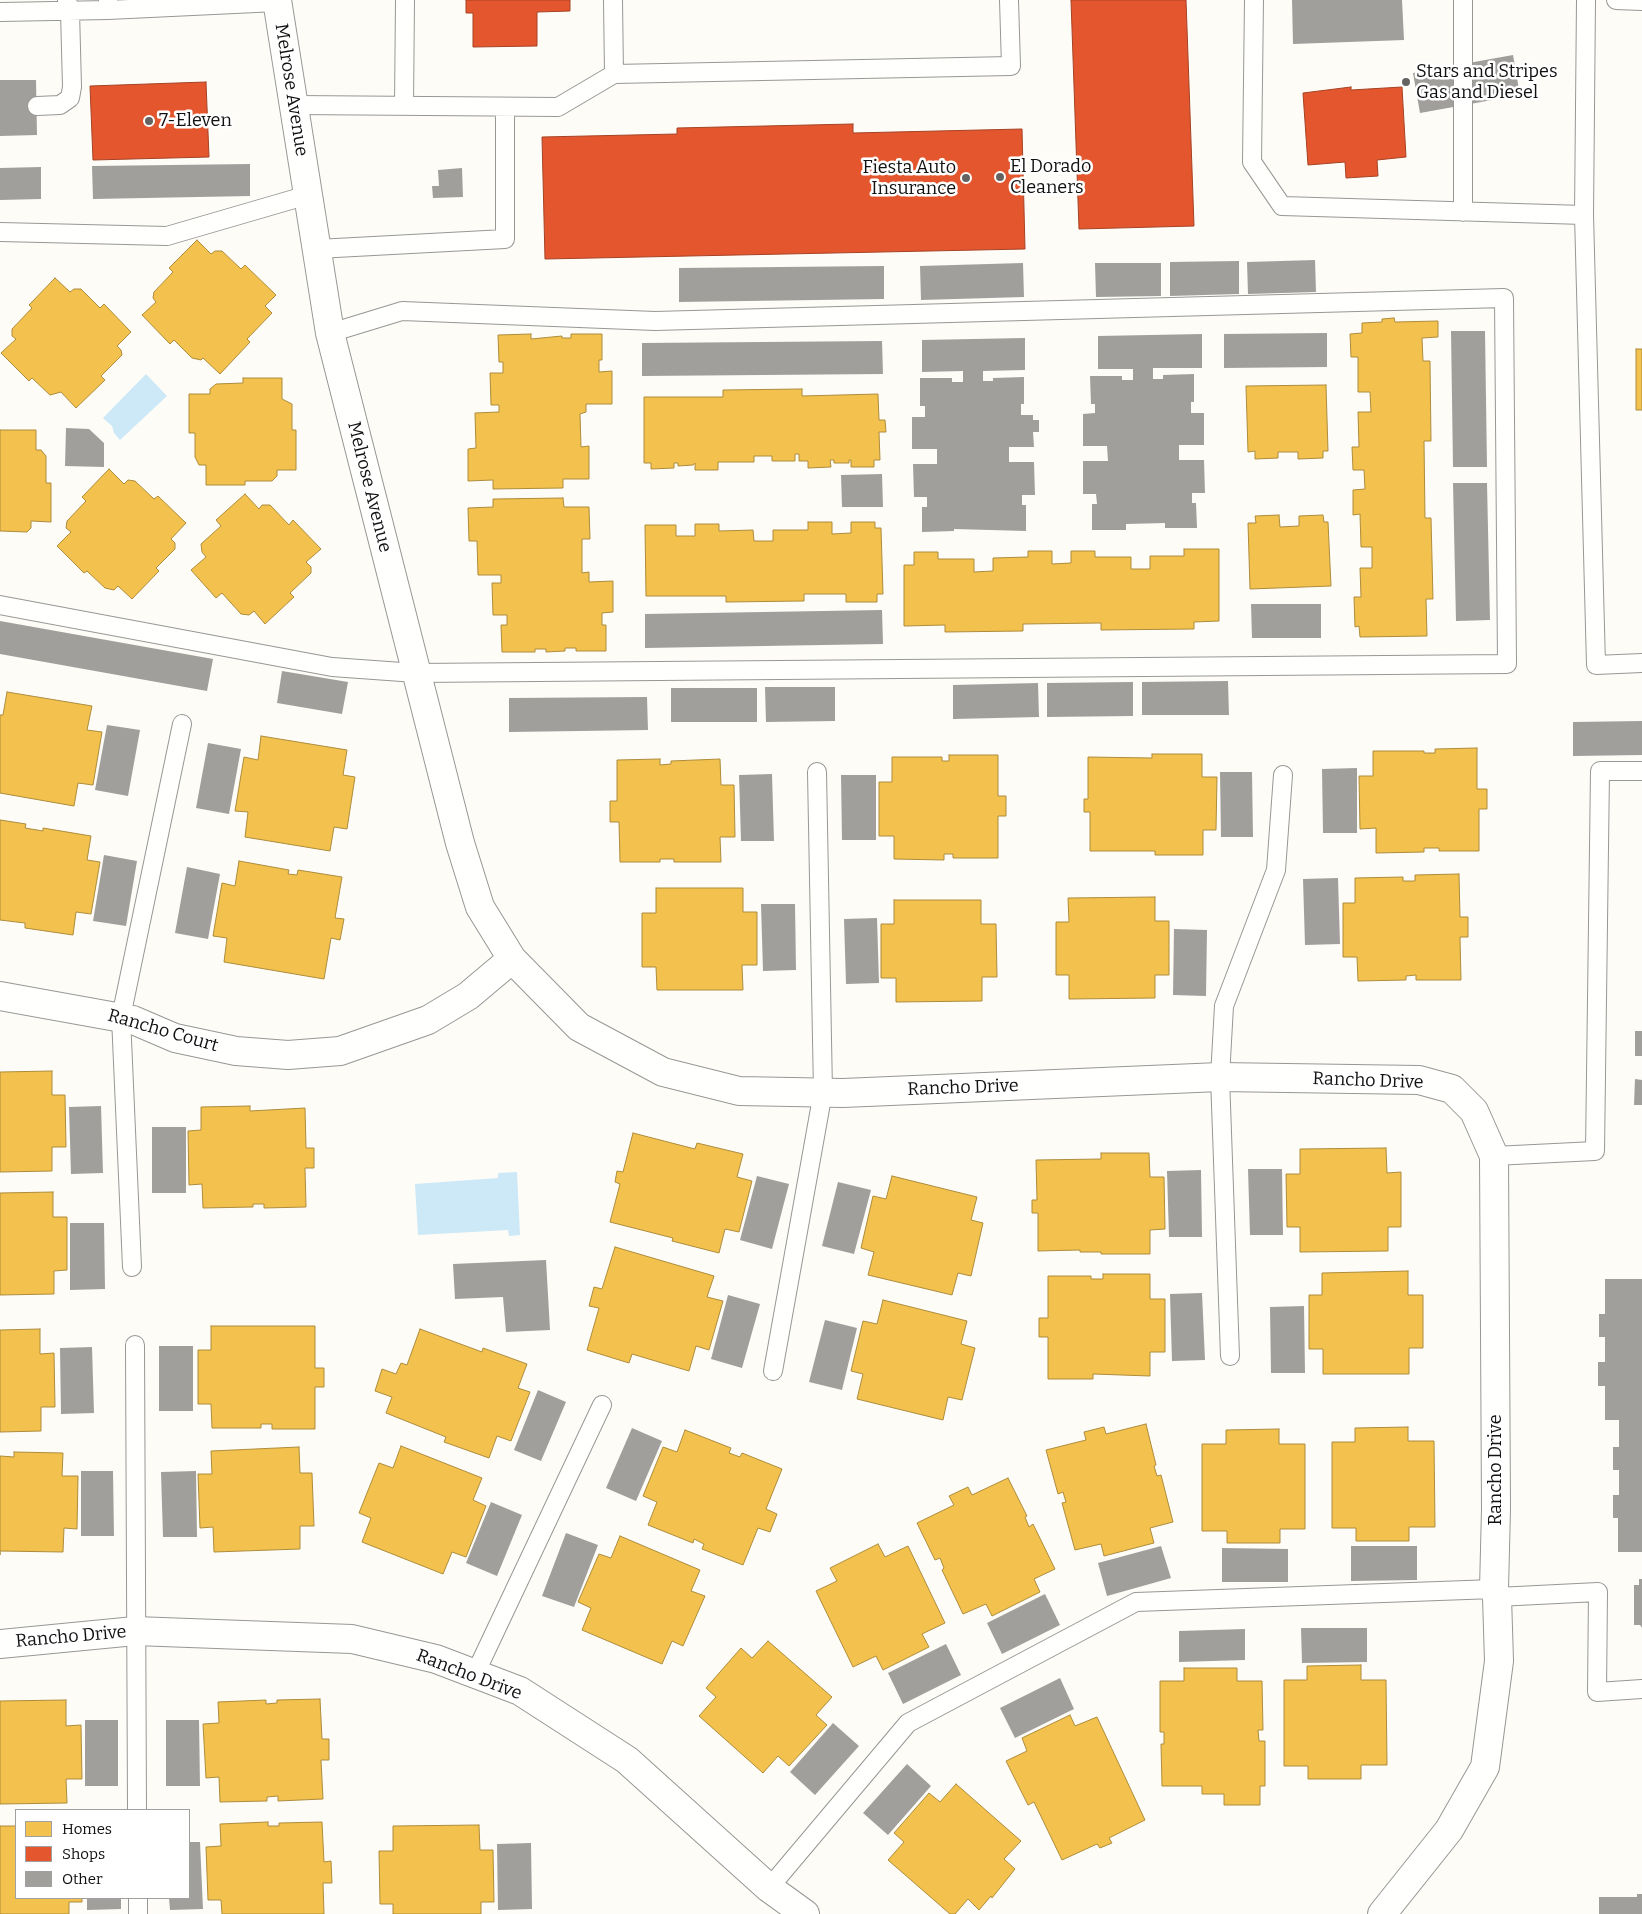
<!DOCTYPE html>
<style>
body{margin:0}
#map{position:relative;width:1642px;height:1914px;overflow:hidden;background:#fdfcf7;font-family:Bitter,serif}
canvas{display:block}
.legend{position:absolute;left:15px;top:1809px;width:175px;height:90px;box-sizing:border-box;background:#fff;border:1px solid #a0a0a0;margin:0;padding:6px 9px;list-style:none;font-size:15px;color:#111}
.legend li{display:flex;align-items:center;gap:10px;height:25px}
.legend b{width:25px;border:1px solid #a0a0a0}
</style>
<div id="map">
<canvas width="1642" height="1914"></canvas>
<ul class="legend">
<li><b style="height:14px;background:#f2c14e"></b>Homes</li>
<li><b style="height:14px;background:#e4572e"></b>Shops</li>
<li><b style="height:14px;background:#a19f9c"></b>Other</li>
</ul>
</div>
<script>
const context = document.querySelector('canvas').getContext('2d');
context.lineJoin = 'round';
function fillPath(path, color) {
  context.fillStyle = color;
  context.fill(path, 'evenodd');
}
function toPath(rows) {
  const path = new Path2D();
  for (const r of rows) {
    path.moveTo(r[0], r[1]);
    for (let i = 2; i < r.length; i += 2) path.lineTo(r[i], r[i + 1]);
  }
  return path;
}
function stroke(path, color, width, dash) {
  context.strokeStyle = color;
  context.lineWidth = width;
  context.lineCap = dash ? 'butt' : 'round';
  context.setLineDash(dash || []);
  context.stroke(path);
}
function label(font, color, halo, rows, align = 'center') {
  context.font = font + ' Bitter,serif';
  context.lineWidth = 5;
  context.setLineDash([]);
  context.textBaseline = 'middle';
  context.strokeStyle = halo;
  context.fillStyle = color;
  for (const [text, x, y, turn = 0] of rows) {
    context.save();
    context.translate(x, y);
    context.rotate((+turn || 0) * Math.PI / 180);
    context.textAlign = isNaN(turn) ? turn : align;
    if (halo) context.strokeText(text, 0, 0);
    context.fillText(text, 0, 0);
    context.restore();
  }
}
fillPath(toPath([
 [146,374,167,396,120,440,114,433,112,426,103,418],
 [517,1172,520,1235,509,1236,508,1230,418,1235,415,1184,498,1178,498,1173]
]), '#cde8f7');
const homes = toPath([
 [197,240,211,254,215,251,222,251,241,269,245,265,276,295,265,306,272,313,247,339,250,342,220,374,203,358,201,360,192,358,174,340,170,344,142,315,156,302,153,298,154,292,173,272,169,268,197,240],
 [55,278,70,292,74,289,81,289,100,308,104,304,131,332,117,346,121,350,122,355,101,376,105,380,76,408,61,392,50,395,32,378,29,381,1,353,16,339,12,336,12,329,32,308,29,305,55,278],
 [1394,318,1395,322,1438,321,1438,337,1422,338,1423,361,1430,361,1431,441,1424,441,1425,518,1431,518,1433,599,1426,599,1427,636,1360,637,1359,626,1355,627,1354,597,1361,597,1360,568,1372,568,1372,547,1361,547,1360,514,1353,515,1353,490,1365,489,1364,470,1353,470,1352,447,1359,447,1358,412,1371,412,1370,392,1358,392,1358,357,1351,357,1350,334,1362,333,1362,323,1382,322,1382,319,1394,318],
 [531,334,531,339,562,336,562,338,571,338,571,334,602,334,602,360,599,360,599,372,612,371,612,404,586,404,586,412,580,414,581,447,589,446,589,479,563,479,563,488,493,489,493,480,468,481,468,449,476,448,475,413,499,412,499,405,491,405,490,373,503,373,503,362,499,362,498,335,531,334],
 [1636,349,1642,349,1642,410,1636,410,1636,349],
 [243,378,282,378,282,399,292,404,292,430,296,430,296,470,277,470,277,476,272,481,245,481,245,485,206,485,206,465,199,465,195,457,195,433,189,433,189,394,210,394,210,389,216,384,243,383,243,378],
 [1326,385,1328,451,1323,451,1323,458,1298,459,1298,452,1278,452,1278,458,1255,459,1255,451,1248,452,1246,386,1326,385],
 [802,389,802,396,878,394,879,420,885,420,886,432,879,432,880,460,874,460,874,467,851,467,851,460,849,460,849,463,834,463,834,460,830,460,831,467,808,468,808,461,799,461,799,454,795,454,795,461,772,461,772,456,754,456,754,462,718,462,718,470,695,470,695,463,693,465,678,466,678,463,674,463,674,468,651,469,651,463,644,463,644,397,723,397,723,390,802,389],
 [0,430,36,430,36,450,41,450,46,456,46,483,51,483,51,522,31,521,31,528,27,532,0,531,0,430],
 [109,469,124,484,128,480,135,481,154,499,158,496,186,523,171,539,175,543,175,549,156,568,159,571,132,599,118,586,114,590,105,588,87,571,84,573,57,546,71,532,66,528,67,521,86,501,82,497,109,469],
 [245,494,259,509,262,505,270,505,289,525,293,520,321,549,306,562,311,567,311,573,290,593,294,597,265,624,254,611,249,615,241,614,222,593,216,598,191,570,206,557,202,552,201,544,221,526,216,520,245,494],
 [563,498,564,507,589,507,590,539,582,539,582,573,589,572,589,582,613,581,613,612,602,613,602,625,606,625,606,651,576,651,576,648,565,648,565,651,546,652,546,649,535,649,535,652,502,652,501,625,507,625,507,615,493,615,492,583,501,583,501,575,478,575,477,541,469,541,468,508,493,507,493,499,563,498],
 [1279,515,1280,527,1299,526,1299,516,1323,515,1324,522,1328,522,1331,586,1250,589,1248,523,1256,523,1255,516,1279,515],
 [808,522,832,522,832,534,851,533,851,522,875,522,875,528,881,528,883,594,877,594,877,602,846,602,846,594,804,594,804,601,726,602,726,596,646,596,645,525,676,525,676,536,695,536,695,524,719,524,719,531,753,530,754,541,773,541,773,530,808,530,808,522],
 [1184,549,1219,549,1219,621,1194,622,1194,629,1101,630,1101,623,1023,624,1023,631,945,632,945,625,904,626,904,565,914,565,914,552,938,552,938,559,974,559,974,572,993,571,993,558,1028,557,1028,551,1052,551,1052,564,1071,563,1071,551,1095,551,1095,557,1131,557,1131,569,1150,569,1150,556,1184,556,1184,549],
 [7,692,92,706,87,730,102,732,93,785,78,783,74,806,0,793,0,715,3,715,7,692],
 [261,736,347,750,343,775,355,777,347,829,334,827,330,851,245,837,248,812,235,811,244,757,258,760,261,736],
 [1477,748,1477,789,1487,789,1487,809,1479,809,1479,851,1439,851,1439,848,1424,848,1424,852,1376,853,1376,828,1360,829,1359,776,1373,776,1373,751,1424,751,1424,753,1435,753,1435,749,1477,748],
 [1152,754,1202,754,1202,777,1217,777,1216,830,1203,830,1203,855,1155,855,1155,851,1090,851,1090,812,1084,812,1084,799,1088,799,1088,757,1152,758,1152,754],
 [949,755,998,755,998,796,1006,796,1006,816,998,816,998,858,953,858,953,854,944,854,944,860,894,859,894,836,879,836,879,782,892,782,892,757,942,757,942,761,949,761,949,755],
 [660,759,660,765,671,764,671,761,720,759,721,785,734,785,735,837,720,837,721,862,674,862,674,859,660,859,660,862,620,862,619,822,610,822,610,801,617,801,617,760,660,759],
 [0,820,26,824,25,828,43,831,43,828,91,836,87,860,100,862,91,914,76,912,73,935,25,928,25,923,0,920,0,820],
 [239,861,289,870,288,874,297,875,298,870,342,877,335,918,344,919,340,940,331,938,324,979,224,962,227,938,213,936,222,883,235,886,239,861],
 [1459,874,1460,917,1468,917,1468,937,1460,937,1461,980,1416,980,1416,975,1406,976,1406,980,1358,981,1357,957,1343,957,1343,903,1355,903,1355,878,1403,877,1403,881,1415,881,1415,875,1459,874],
 [656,888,743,888,743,912,757,912,757,965,742,965,743,990,657,990,656,967,642,967,642,913,656,913,656,888],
 [1155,897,1155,921,1169,921,1169,975,1155,975,1155,998,1069,999,1069,975,1056,975,1056,922,1069,922,1068,898,1155,897],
 [894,900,981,900,981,924,996,924,997,977,982,977,982,1001,896,1002,896,978,881,978,881,924,894,924,894,900],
 [52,1071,52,1095,65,1095,66,1147,52,1147,52,1171,0,1172,0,1072,52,1071],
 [250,1106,250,1111,305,1108,306,1148,314,1148,314,1168,305,1168,306,1207,264,1208,264,1204,253,1204,253,1207,203,1208,202,1184,189,1185,188,1131,201,1130,201,1107,250,1106],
 [633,1133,695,1149,697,1143,743,1154,737,1177,752,1181,739,1232,725,1229,719,1253,672,1241,673,1238,610,1222,620,1184,615,1182,617,1171,623,1172,633,1133],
 [1386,1148,1387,1173,1401,1172,1401,1227,1388,1227,1388,1251,1300,1252,1300,1227,1287,1227,1286,1174,1300,1174,1300,1149,1386,1148],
 [1101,1153,1149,1153,1150,1177,1164,1177,1165,1229,1150,1230,1150,1254,1101,1254,1101,1252,1080,1252,1080,1250,1038,1251,1038,1213,1032,1213,1032,1200,1037,1200,1036,1160,1101,1159,1101,1153],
 [892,1176,977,1197,971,1220,983,1223,971,1276,958,1273,952,1295,868,1275,874,1252,861,1248,873,1196,886,1199,892,1176],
 [53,1192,53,1217,67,1217,67,1270,54,1271,54,1294,0,1295,0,1193,53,1192],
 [615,1247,714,1276,707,1297,723,1301,709,1350,696,1346,689,1371,632,1354,629,1363,587,1350,599,1308,589,1306,594,1287,602,1289,615,1247],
 [1408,1271,1408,1295,1423,1295,1423,1348,1409,1348,1409,1374,1323,1374,1323,1349,1309,1349,1309,1295,1322,1295,1322,1273,1408,1271],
 [1103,1274,1150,1274,1150,1299,1165,1299,1165,1352,1150,1352,1150,1376,1093,1374,1093,1379,1048,1379,1048,1337,1039,1337,1039,1318,1048,1318,1048,1276,1091,1276,1091,1279,1103,1279,1103,1274],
 [883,1300,967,1321,961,1344,975,1348,962,1400,948,1397,943,1420,857,1399,863,1374,851,1371,863,1321,877,1324,883,1300],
 [211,1326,315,1326,315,1368,324,1368,324,1387,315,1387,315,1429,272,1429,272,1424,261,1424,261,1428,212,1428,211,1404,198,1404,198,1350,211,1350,211,1326],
 [40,1329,40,1354,54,1353,55,1407,41,1407,41,1431,0,1432,0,1330,40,1329],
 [420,1329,482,1352,483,1348,527,1364,518,1388,530,1392,511,1441,497,1436,489,1458,444,1442,446,1437,386,1413,392,1397,375,1391,382,1369,396,1374,401,1363,407,1365,420,1329],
 [1146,1424,1156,1465,1154,1466,1157,1476,1161,1475,1173,1522,1150,1528,1154,1543,1104,1556,1101,1544,1075,1550,1062,1503,1066,1502,1063,1492,1058,1494,1046,1450,1086,1440,1084,1432,1104,1427,1106,1434,1146,1424],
 [1408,1427,1408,1441,1434,1441,1435,1527,1409,1527,1409,1541,1356,1541,1356,1528,1332,1528,1332,1442,1355,1442,1355,1428,1408,1427],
 [1279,1429,1279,1444,1305,1444,1305,1529,1280,1529,1280,1543,1227,1543,1227,1531,1202,1531,1202,1444,1226,1444,1226,1430,1279,1429],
 [685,1430,731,1448,729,1453,740,1457,742,1453,782,1469,766,1509,777,1514,770,1532,758,1528,743,1565,702,1549,704,1544,694,1539,693,1543,648,1525,657,1502,643,1496,663,1447,677,1452,685,1430],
 [401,1446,482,1478,473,1500,486,1506,466,1557,452,1552,443,1574,362,1542,371,1518,359,1513,379,1463,393,1468,401,1446],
 [299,1447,300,1473,312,1473,314,1526,300,1526,300,1549,214,1552,213,1527,200,1528,198,1474,212,1474,211,1451,299,1447],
 [14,1452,63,1453,62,1476,78,1476,77,1529,64,1528,63,1552,0,1551,0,1555,0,1456,14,1457,14,1452],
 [1008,1478,1027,1516,1025,1517,1029,1527,1033,1524,1055,1569,1034,1579,1040,1592,992,1616,986,1604,963,1614,942,1570,944,1568,940,1558,935,1560,917,1523,954,1505,949,1496,968,1487,972,1495,1008,1478],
 [620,1536,700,1570,691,1591,705,1596,683,1646,672,1641,662,1664,582,1630,591,1608,578,1602,599,1554,611,1558,620,1536],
 [878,1544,885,1557,908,1546,945,1623,922,1634,929,1647,883,1670,876,1656,853,1667,816,1591,837,1581,830,1568,878,1544],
 [768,1641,832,1697,816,1715,827,1725,789,1766,778,1756,763,1773,699,1716,716,1697,706,1688,741,1648,752,1658,768,1641],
 [1361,1665,1361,1680,1386,1680,1387,1765,1361,1765,1361,1779,1308,1779,1308,1766,1284,1766,1284,1680,1307,1680,1307,1666,1361,1665],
 [1184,1668,1237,1668,1237,1681,1262,1681,1263,1730,1258,1730,1259,1741,1265,1741,1265,1786,1260,1786,1260,1805,1224,1805,1224,1794,1202,1794,1202,1786,1162,1786,1161,1744,1164,1744,1164,1732,1160,1732,1160,1681,1184,1681,1184,1668],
 [320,1699,322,1739,329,1739,329,1760,321,1760,323,1799,278,1801,278,1796,267,1797,267,1801,220,1802,219,1777,206,1778,203,1724,219,1723,218,1702,266,1700,266,1704,277,1703,277,1700,320,1699],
 [66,1700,66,1726,81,1725,82,1779,66,1779,67,1803,0,1804,0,1701,66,1700],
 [1070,1715,1075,1726,1097,1717,1145,1820,1109,1838,1112,1843,1100,1848,1097,1844,1062,1860,1034,1802,1028,1805,1006,1761,1027,1751,1022,1738,1070,1715],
 [956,1784,1021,1841,1004,1859,1015,1869,992,1898,991,1896,979,1910,968,1899,955,1914,950,1914,888,1860,904,1842,894,1833,929,1793,940,1802,956,1784],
 [268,1822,268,1826,279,1826,279,1823,322,1822,324,1862,331,1861,332,1883,323,1883,324,1914,222,1914,221,1900,208,1900,206,1847,221,1846,220,1824,268,1822],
 [479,1825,480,1850,493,1850,494,1902,481,1902,481,1914,393,1914,393,1904,380,1904,379,1851,393,1851,393,1826,479,1825],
 [0,1826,16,1826,16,1898,82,1898,82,1902,69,1902,69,1914,0,1914,0,1826]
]);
fillPath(homes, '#f2c14e');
stroke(homes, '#ae8c3c', 1);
const shops = toPath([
 [466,0,570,0,570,11,537,12,537,46,473,47,473,13,466,13,466,0],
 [1071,0,1186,0,1194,226,1079,229,1071,0],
 [206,82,209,157,93,160,90,86,206,82],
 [1351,87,1351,90,1402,87,1406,157,1377,160,1378,176,1346,178,1345,162,1308,165,1303,93,1351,87],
 [853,124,853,133,1022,129,1025,249,545,259,542,137,677,134,677,128,853,124]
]);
fillPath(shops, '#e4572e');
stroke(shops, '#a54225', 1);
fillPath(toPath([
 [1292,0,1402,0,1404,40,1293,44],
 [1513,55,1520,95,1420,113,1413,73],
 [0,80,36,80,37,135,0,136],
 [250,164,250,196,93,199,92,166],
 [41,167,41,199,0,200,0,168],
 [462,168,463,197,433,198,432,186,439,186,438,170],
 [1315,260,1316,292,1248,294,1247,262],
 [1239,261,1239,294,1170,296,1170,262],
 [1023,263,1024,297,921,300,920,266],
 [1095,263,1161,263,1161,296,1096,297],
 [884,266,884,299,679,302,679,268],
 [1451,331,1485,331,1487,467,1453,467],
 [1327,333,1327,367,1224,368,1224,334],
 [1202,334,1202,368,1153,368,1153,379,1163,379,1163,375,1194,374,1194,402,1191,402,1191,413,1204,413,1204,445,1179,445,1179,460,1204,460,1205,493,1192,493,1192,503,1196,503,1197,528,1165,528,1165,523,1126,524,1126,530,1092,530,1092,504,1097,504,1096,494,1083,494,1083,461,1108,461,1107,446,1083,446,1083,414,1095,413,1095,404,1091,404,1090,376,1122,376,1122,380,1133,380,1133,369,1098,369,1098,336],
 [1025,338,1025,370,983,371,983,381,993,381,993,378,1024,377,1024,404,1021,404,1021,415,1033,415,1033,420,1039,420,1039,432,1033,432,1034,447,1009,447,1009,462,1034,462,1035,495,1022,495,1022,505,1026,505,1026,531,954,529,954,531,922,532,922,507,927,507,927,497,914,497,913,464,937,464,937,449,912,449,912,417,925,417,925,406,920,406,920,378,952,378,952,382,963,382,963,371,922,372,922,340],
 [882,341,883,374,642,376,642,343],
 [66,428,89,429,104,443,104,467,65,466],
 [882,474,883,507,842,507,841,475],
 [1453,483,1487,483,1490,620,1456,621],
 [1251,604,1321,604,1321,638,1252,638],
 [882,610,883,644,645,648,645,614],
 [0,621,213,659,207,691,0,654],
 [282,671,348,682,342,714,277,703],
 [1228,681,1229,715,1142,715,1142,682],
 [1133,682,1133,716,1047,717,1047,683],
 [1038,683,1039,717,953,719,953,685],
 [765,687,835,687,835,721,766,722],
 [671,688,757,688,757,722,671,722],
 [647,697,648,730,509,732,509,698],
 [1642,721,1642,755,1573,756,1573,722],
 [107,725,140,730,128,796,95,790],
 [208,743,241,749,229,814,196,808],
 [1357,768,1357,833,1323,833,1322,769],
 [1220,772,1252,772,1253,837,1221,837],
 [772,774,774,841,741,841,739,775],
 [841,775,876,775,876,840,842,840],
 [104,855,137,861,126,926,93,921],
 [187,867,220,874,208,939,175,933],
 [1338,878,1340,944,1305,945,1303,879],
 [761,904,795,904,796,970,763,971],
 [877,918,879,983,846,984,844,919],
 [1174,929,1207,930,1206,996,1173,995],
 [1635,1031,1642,1031,1642,1056,1635,1056],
 [1635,1079,1642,1080,1642,1105,1634,1105],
 [101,1106,103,1173,71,1174,69,1107],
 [152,1127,186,1127,186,1193,152,1193],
 [1248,1169,1282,1169,1283,1235,1250,1235],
 [1201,1170,1202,1237,1169,1237,1167,1171],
 [757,1176,789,1184,772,1249,740,1240],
 [838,1182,871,1190,854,1254,822,1246],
 [70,1223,104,1223,105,1289,70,1290],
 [546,1260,550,1330,506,1332,503,1297,455,1299,453,1264],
 [1605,1279,1642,1279,1642,1552,1618,1552,1618,1518,1613,1518,1613,1495,1619,1495,1619,1470,1613,1470,1613,1447,1619,1447,1619,1420,1605,1420,1605,1386,1598,1386,1598,1362,1605,1362,1605,1337,1599,1337,1599,1314,1605,1314],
 [1202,1293,1205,1360,1172,1361,1170,1294],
 [728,1295,760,1304,742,1368,711,1359],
 [1304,1306,1305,1373,1271,1373,1270,1307],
 [825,1320,857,1328,842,1390,809,1382],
 [159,1346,193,1346,193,1411,159,1411],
 [92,1347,94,1413,61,1414,60,1348],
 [538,1390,566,1402,541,1461,514,1450],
 [632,1428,662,1441,636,1501,606,1488],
 [81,1471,113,1471,114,1536,81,1536],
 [196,1471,197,1537,163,1537,161,1472],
 [491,1502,522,1515,497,1576,466,1563],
 [566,1533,598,1545,574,1607,542,1596],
 [1161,1546,1171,1578,1107,1596,1098,1563],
 [1351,1546,1417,1546,1417,1580,1351,1581],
 [1222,1548,1288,1549,1288,1582,1222,1582],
 [1639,1579,1642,1579,1642,1628,1640,1625,1634,1625,1634,1585,1639,1585],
 [1045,1594,1060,1625,1002,1654,987,1623],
 [1301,1628,1367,1628,1367,1662,1302,1663],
 [1245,1629,1245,1660,1179,1662,1179,1631],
 [946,1644,961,1675,903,1704,888,1673],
 [1060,1678,1074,1709,1015,1738,1000,1708],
 [85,1720,118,1720,118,1786,85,1786],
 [166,1720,199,1720,200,1786,166,1786],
 [833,1723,859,1746,815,1795,790,1772],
 [907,1764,931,1786,888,1835,863,1813],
 [189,1842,200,1842,203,1909,170,1910,169,1898,189,1898],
 [531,1843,532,1909,498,1910,497,1844],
 [1637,1894,1642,1894,1642,1914,1599,1914,1599,1897,1637,1897],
 [87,1898,121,1898,121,1909,87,1910]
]), '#a19f9c');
const service = toPath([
 [108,0,108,10,277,2],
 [613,0,614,74],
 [1254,0,1252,162,1282,206,1584,215,1596,665,1642,663],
 [1463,0,1463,212],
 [1616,0,1642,1],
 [0,12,108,10],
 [294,105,558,107,614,74,1011,66,1009,0],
 [37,106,60,105,70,98,72,87,70,11,67,0],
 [404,106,405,0],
 [1584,215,1586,0],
 [0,232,167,236,308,195],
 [317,249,505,239,505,107],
 [0,605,332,667,416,673,1507,664,1504,298,655,321,402,311,330,333],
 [1494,1156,1595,1151,1600,771,1642,771],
 [132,1267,121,1017,182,724],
 [135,1345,137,1810],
 [1230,1356,1220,1077,1224,1006,1276,870,1283,775],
 [773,1371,823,1092,817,772],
 [1497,1597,1598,1592,1597,1692,1642,1689],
 [475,1674,602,1405],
 [769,1888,908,1723,1136,1602,1494,1589],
 [138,1898,138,1914]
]);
const minor = toPath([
 [277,0,330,333,460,843,480,907,512,959,579,1027,663,1072,739,1091,843,1093,1220,1077,1419,1080,1452,1089,1474,1111,1494,1156,1496,1509,1494,1589,1497,1597,1499,1661,1485,1767,1449,1830,1382,1914],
 [0,996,133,1020,175,1038,236,1051,288,1055,340,1051,428,1020,468,996,512,959],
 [0,1644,135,1631,352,1639,436,1659,520,1691,627,1760,769,1888,805,1914]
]);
stroke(service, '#979795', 20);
stroke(minor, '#979795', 30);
stroke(service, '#fffffe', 18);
stroke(minor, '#fffffe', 28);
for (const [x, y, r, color] of [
 [1406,82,5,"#646362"],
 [149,121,5,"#646362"],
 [1000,177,5,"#646362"],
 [966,178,5,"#646362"]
]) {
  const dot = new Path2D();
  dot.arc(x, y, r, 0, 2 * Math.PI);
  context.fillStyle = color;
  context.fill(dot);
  stroke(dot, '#fff', 2);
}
label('18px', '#111', '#fff', [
 ["Stars and Stripes",1416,72],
 ["Gas and Diesel",1416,93],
 ["7-Eleven",159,121],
 ["El Dorado",1010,167],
 ["Cleaners",1010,188],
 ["Fiesta Auto",956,168,"right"],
 ["Insurance",956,189,"right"]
], 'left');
label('18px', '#111', '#fff', [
 ["Melrose Avenue",291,90,81],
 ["Melrose Avenue",369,487,76],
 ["Rancho Court",163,1031,16],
 ["Rancho Drive",1368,1081,2],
 ["Rancho Drive",963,1088,-2],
 ["Rancho Drive",1496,1470,-90],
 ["Rancho Drive",71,1637,-5],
 ["Rancho Drive",469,1675,21]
]);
</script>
